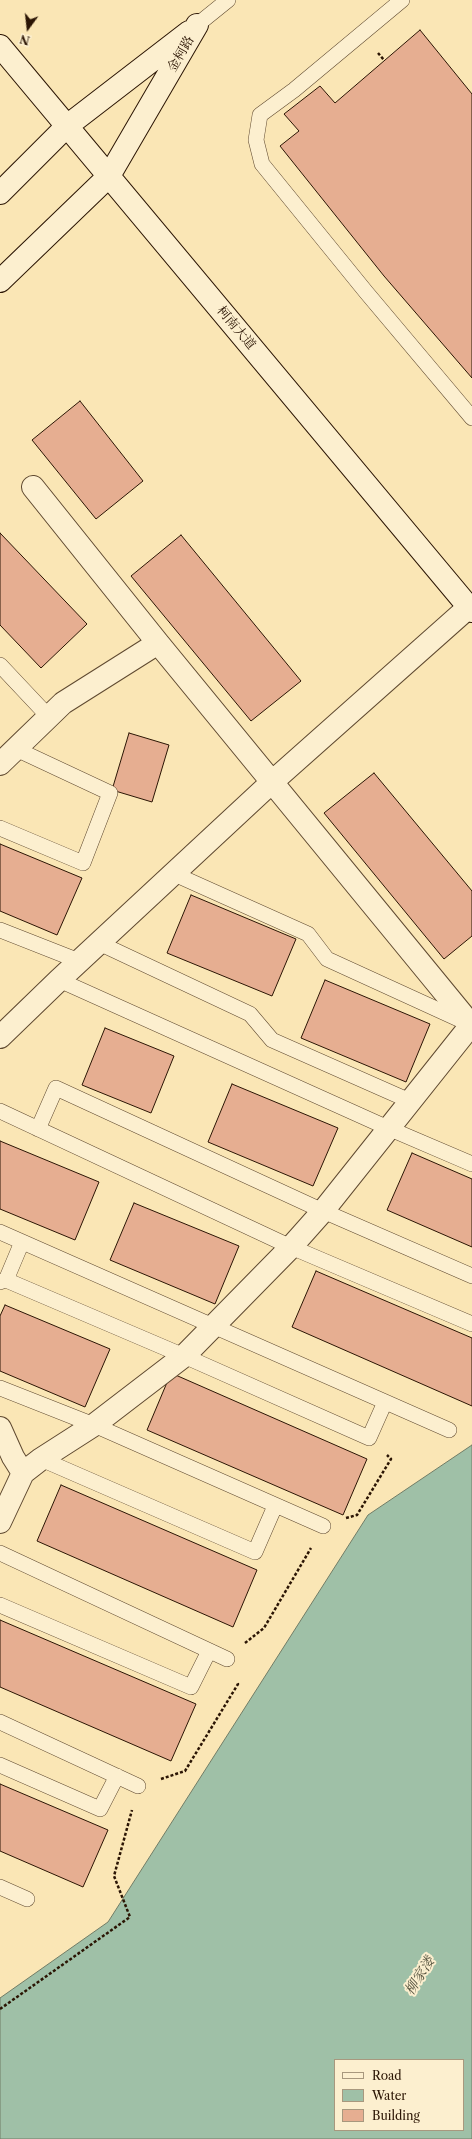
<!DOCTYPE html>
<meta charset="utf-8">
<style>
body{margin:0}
#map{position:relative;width:472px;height:2139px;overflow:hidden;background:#fae6b5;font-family:"Libre Caslon Text",serif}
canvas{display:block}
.legend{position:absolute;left:334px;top:2059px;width:130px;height:72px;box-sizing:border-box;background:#fcefcf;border:1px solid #a8987e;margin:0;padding:5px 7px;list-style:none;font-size:12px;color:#2b1504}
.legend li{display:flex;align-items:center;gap:8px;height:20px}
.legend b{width:20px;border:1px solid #a8987e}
.north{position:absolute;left:8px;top:8px;width:40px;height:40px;-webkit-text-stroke:3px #fcefcf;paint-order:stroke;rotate:195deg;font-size:11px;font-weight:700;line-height:16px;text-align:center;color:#2b1504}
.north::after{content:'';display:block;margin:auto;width:14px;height:18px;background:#2b1504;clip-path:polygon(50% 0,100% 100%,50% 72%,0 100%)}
</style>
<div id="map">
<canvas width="472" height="2139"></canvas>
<ul class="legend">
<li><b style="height:5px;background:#fcefcf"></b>Road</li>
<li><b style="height:11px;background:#9fc0a7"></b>Water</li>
<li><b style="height:11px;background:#e6ae91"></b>Building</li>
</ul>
<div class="north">N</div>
</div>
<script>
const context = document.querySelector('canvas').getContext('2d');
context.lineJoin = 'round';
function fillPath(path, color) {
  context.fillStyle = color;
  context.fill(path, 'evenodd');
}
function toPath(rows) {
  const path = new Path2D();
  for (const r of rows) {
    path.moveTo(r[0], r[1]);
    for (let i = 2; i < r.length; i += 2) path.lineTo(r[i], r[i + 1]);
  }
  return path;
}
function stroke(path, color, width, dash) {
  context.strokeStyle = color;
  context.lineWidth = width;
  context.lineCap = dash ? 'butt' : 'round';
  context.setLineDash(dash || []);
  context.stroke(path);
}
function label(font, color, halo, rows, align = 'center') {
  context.font = font + ' "Libre Caslon Text","Noto Serif SC",serif';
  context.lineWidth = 4;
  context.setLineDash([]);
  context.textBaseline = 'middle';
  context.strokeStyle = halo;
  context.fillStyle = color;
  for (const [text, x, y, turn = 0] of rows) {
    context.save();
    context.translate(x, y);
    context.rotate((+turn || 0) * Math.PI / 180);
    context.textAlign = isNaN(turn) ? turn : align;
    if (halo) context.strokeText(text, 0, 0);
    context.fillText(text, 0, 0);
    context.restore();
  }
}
const water = toPath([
 [472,1445,472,2139,0,2139,0,1998,108,1922,368,1515,472,1445],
 [335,2060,463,2060,463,2130,335,2130,335,2060]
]);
fillPath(water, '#9fc0a7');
stroke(water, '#717c66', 1);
const building = toPath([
 [420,30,472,94,472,378,384,276,280,146,299,131,284,114,320,86,335,103,420,30],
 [80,401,143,481,96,519,32,440,80,401],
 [0,533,87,624,41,668,0,625,0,533],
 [181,535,301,681,251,721,131,576,181,535],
 [129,733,169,745,152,802,112,790,129,733],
 [374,773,472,891,472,936,444,959,324,813,374,773],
 [0,844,82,878,57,935,0,911,0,844],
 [191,895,296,939,272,996,167,953,191,895],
 [325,980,430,1024,406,1082,301,1038,325,980],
 [105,1028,174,1056,151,1113,82,1085,105,1028],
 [232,1084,338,1128,313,1186,208,1142,232,1084],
 [0,1141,99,1182,75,1240,0,1209,0,1141],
 [412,1153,472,1179,472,1247,387,1210,412,1153],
 [134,1203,239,1246,215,1304,110,1260,134,1203],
 [316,1271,472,1338,472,1406,292,1327,316,1271],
 [5,1305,110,1349,85,1407,0,1371,0,1316,5,1305],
 [171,1373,367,1459,343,1515,147,1430,171,1373],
 [61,1485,257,1570,233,1627,37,1541,61,1485],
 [0,1620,196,1704,171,1761,0,1687,0,1620],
 [0,1784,108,1830,83,1887,0,1851,0,1784]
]);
fillPath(building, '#e6ae91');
stroke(building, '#2b1504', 1);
const lane = toPath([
 [402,0,294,90,260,115,256,140,262,164,366,292,472,418],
 [197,25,228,0],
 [0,665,48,716],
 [0,828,83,863,110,793,16,749],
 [172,873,308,934,327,959,467,1023],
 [0,930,79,961],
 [99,943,250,1014,272,1040,410,1101],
 [59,980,388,1128,472,1164],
 [0,1111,291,1247,472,1324],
 [38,1129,56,1088,323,1211,472,1276],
 [0,1232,449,1430],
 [6,1280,22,1242],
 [0,1282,6,1280,184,1356,369,1438,385,1402],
 [0,1388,94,1425,323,1526],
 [41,1459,255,1552,275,1506],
 [0,1553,227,1659],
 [0,1605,191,1687,209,1651],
 [0,1722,138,1786],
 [0,1765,100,1809,117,1776],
 [0,1887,27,1899]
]);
const street = toPath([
 [33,487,158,643,472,1026],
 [0,764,63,703,158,643],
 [0,1037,59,980,272,782,469,607],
 [0,1428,13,1457,23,1473],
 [0,1522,23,1473,41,1459,94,1425,184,1356,291,1247,323,1211,471,1025]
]);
const secondary = toPath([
 [0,46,472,611],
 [0,193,67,126,189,32],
 [0,281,109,176,197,25]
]);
stroke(lane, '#5f4930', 16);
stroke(street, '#5f4930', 24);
stroke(secondary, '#2b1504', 24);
stroke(toPath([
 [378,53,384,60],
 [346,1518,357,1515,391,1459,387,1455],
 [245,1643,264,1628,311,1548],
 [161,1779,185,1771,238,1684,237,1682],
 [0,2009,130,1917,114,1876,132,1810]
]), '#2b1504', 2.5, [3, 2]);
stroke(lane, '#fcefcf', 15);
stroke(street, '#fcefcf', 22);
stroke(secondary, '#fcefcf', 22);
label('13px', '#2b1504', '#fcefcf', [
 ["金柯路",181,54,-60],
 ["柯南大道",236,328,50]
]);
label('italic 14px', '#54513d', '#fcefcf', [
 ["柳家溇",420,1976,-58]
]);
</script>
